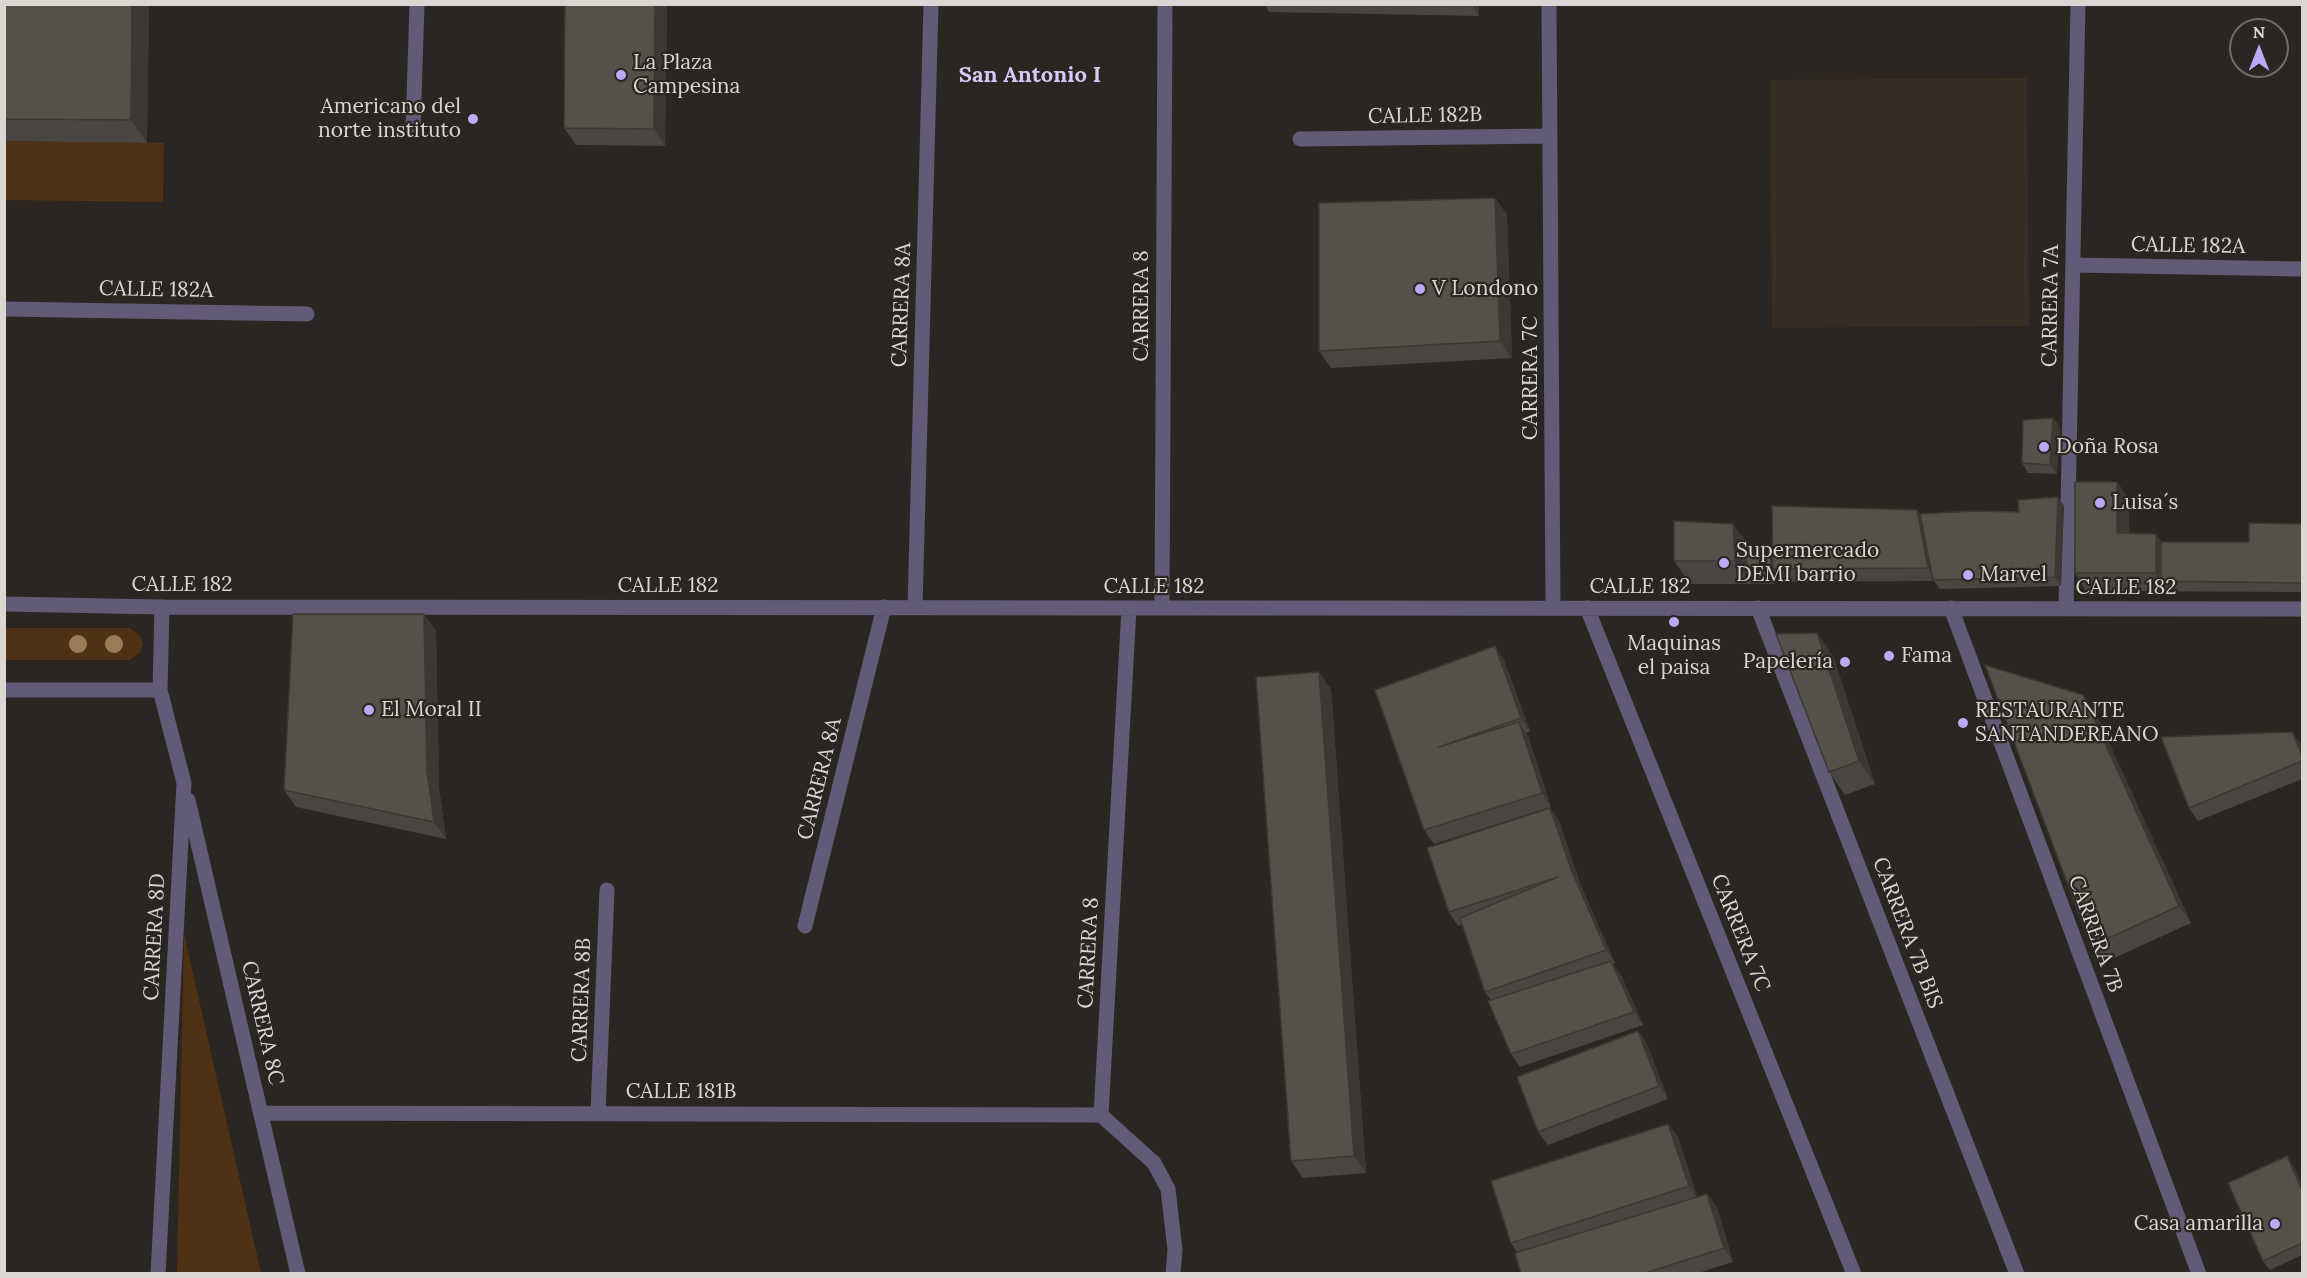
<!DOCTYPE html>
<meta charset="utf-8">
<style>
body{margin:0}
#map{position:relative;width:2307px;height:1278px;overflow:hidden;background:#2b2621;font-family:Lora,serif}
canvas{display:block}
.frame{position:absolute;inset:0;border:6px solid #dad7d3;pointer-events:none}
.north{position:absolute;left:2229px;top:18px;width:60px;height:60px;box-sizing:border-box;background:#2b2621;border:2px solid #716d68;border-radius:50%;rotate:0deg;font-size:16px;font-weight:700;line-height:24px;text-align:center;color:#dad7d3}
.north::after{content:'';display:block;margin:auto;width:21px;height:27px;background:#bcaaf5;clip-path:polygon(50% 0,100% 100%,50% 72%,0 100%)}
</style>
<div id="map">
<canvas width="2307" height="1278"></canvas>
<div class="frame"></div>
<div class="north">N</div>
</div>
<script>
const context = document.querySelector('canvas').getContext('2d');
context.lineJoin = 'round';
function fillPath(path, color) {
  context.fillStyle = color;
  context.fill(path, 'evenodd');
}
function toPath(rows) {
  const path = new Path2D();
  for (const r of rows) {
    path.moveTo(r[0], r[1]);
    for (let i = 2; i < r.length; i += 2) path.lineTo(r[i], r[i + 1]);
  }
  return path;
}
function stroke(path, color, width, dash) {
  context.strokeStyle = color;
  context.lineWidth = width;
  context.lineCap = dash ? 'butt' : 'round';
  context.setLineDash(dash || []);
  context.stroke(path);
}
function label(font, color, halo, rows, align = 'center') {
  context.font = font + ' Lora,serif';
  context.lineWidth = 4.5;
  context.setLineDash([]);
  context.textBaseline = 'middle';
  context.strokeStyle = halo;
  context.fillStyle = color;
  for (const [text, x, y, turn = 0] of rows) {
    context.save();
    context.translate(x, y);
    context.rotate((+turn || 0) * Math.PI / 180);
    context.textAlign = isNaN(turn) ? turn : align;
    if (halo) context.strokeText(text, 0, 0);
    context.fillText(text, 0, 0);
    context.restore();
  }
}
fillPath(toPath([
 [2027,78,2029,326,1772,328,1770,80]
]), '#372d23');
fillPath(toPath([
 [5,141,164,143,163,202,5,200],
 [5,628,129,628,139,634,143,643,140,653,129,660,5,660],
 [184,934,261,1273,177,1273]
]), '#4e3213');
stroke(toPath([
 [1549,4,1553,608],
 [413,129,417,4],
 [1300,139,1550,136],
 [2073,265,2302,269],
 [4,309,307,314],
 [4,604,162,607,2302,609],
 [915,607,931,4],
 [1162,608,1165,4],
 [1587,608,1854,1274],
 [1758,608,2017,1274],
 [1951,608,2199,1274],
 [2066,608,2078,4],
 [4,690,160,690],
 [188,800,298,1274],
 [805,926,884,607],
 [598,1112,607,890],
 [262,1113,1101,1115],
 [1101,1115,1129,608],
 [1101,1115,1154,1163,1168,1189,1175,1250,1173,1274],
 [158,1274,184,783,160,690,162,607]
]), '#625b77', 15);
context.fillStyle = '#9d7b57';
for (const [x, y] of [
 [78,644],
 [114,644]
]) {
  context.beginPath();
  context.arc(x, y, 9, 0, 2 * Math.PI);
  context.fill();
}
fillPath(toPath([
 [4,4,149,4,147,143,4,141],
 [667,4,665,146,576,145,564,128],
 [1264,4,1479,4,1479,16,1269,12],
 [1495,198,1507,215,1512,358,1331,368,1319,351],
 [2053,418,2060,427,2057,474,2028,473,2022,463],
 [2117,482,2129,499,2129,534,2161,542,2249,542,2302,524,2302,592,2086,591,2075,573],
 [2064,506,2061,586,1940,589,1934,581,1782,582,1775,571,1775,584,1690,584,1674,561,1733,524,1750,547,1750,554,1773,558,1917,510,1920,514,2019,512],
 [424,614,436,631,439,788,446,839,296,807,284,790],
 [1495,646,1504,660,1530,731,1526,733,1528,736,1551,807,1434,844,1424,830],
 [1833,656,1875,784,1845,795,1829,772],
 [1331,689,1366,1173,1303,1178,1291,1161],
 [2083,695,2095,712,2191,923,2103,963,2091,946],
 [2292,732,2302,748,2302,779,2198,821,2189,808],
 [1550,808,1559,821,1581,886,1615,963,1613,964,1621,975,1643,1025,1520,1067,1511,1054,1491,1000,1485,992,1462,925,1458,926,1449,912],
 [1638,1031,1647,1044,1668,1099,1548,1145,1538,1132],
 [1668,1124,1678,1137,1697,1197,1707,1194,1717,1207,1733,1262,1695,1274,1521,1274,1517,1252,1511,1243],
 [2293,1165,2302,1185,2302,1255,2270,1270,2263,1261]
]), '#4a4540');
fillPath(toPath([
 [132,4,149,4,147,143,131,120],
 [655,4,667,4,665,146,654,129],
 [1471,4,1479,4,1479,16],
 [1495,198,1507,215,1512,358,1500,341],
 [2053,418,2060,427,2057,474,2050,465],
 [2117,482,2129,499,2129,550,2117,533],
 [2058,497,2064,506,2061,586,2055,577],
 [1917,510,1927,523,1937,581,1928,568],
 [1733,524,1750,547,1751,580,1748,580,1735,561],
 [2156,534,2168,551,2161,581,2156,573],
 [1771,555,1774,560,1773,569,1775,571,1775,584,1772,580],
 [424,614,436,631,439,788,446,839,434,822,427,771],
 [1817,633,1833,656,1875,784,1859,761],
 [1495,646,1504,660,1530,731,1521,718],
 [1319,672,1331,689,1366,1173,1354,1156],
 [2083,695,2095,712,2191,923,2179,906],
 [1519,722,1528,736,1551,807,1542,793],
 [2292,732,2301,745,2302,748,2302,756],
 [1550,808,1559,821,1581,886,1615,963,1606,950,1572,872],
 [1611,961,1621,975,1643,1025,1634,1012],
 [1638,1031,1647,1044,1668,1099,1659,1086],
 [1668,1124,1678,1137,1698,1199,1689,1186],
 [2287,1156,2293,1165,2302,1185,2302,1190],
 [1707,1194,1717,1207,1733,1262,1724,1248]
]), '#3c3834');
const building = toPath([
 [4,4,132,4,131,120,4,119,4,4],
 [565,4,655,4,654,129,564,128,565,4],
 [1495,198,1500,341,1319,351,1319,203,1495,198],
 [2053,418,2050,465,2022,463,2023,420,2053,418],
 [2075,482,2117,482,2117,533,2156,534,2156,573,2075,573,2075,482],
 [2058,497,2055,577,1933,580,1920,514,1973,511,2019,512,2018,500,2058,497],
 [1772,506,1917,510,1928,568,1773,569,1772,506],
 [1674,521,1733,524,1735,561,1674,561,1674,521],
 [2249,523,2302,524,2302,583,2161,581,2161,542,2249,542,2249,523],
 [1746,554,1771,555,1772,580,1748,580,1746,554],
 [293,614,424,614,427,771,434,822,284,790,293,614],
 [1817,633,1859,761,1829,772,1776,634,1817,633],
 [1495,646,1521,718,1439,747,1519,722,1542,793,1424,830,1375,690,1495,646],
 [1985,665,2083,695,2179,906,2091,946,1985,665],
 [1319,672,1354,1156,1291,1161,1256,677,1319,672],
 [2292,732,2302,756,2302,761,2189,808,2161,737,2292,732],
 [1550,808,1572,872,1606,950,1485,992,1460,918,1558,877,1449,912,1427,848,1550,808],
 [1611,961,1634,1012,1511,1054,1488,1001,1611,961],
 [1638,1031,1659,1086,1538,1132,1517,1077,1638,1031],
 [1668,1124,1689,1186,1511,1243,1491,1181,1668,1124],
 [2287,1156,2302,1190,2302,1243,2263,1261,2228,1183,2287,1156],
 [1707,1194,1724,1248,1642,1274,1521,1274,1515,1253,1707,1194]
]);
fillPath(building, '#56504a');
stroke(building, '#3c3834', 1.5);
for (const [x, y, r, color] of [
 [621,75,6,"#bcaaf5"],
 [473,119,6,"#bcaaf5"],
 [1420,289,6,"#bcaaf5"],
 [2044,447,6,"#bcaaf5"],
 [2100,503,6,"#bcaaf5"],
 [1724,563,6,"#bcaaf5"],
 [1968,575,6,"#bcaaf5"],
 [1674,622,6,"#bcaaf5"],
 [1889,656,6,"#bcaaf5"],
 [1845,662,6,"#bcaaf5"],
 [369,710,6,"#bcaaf5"],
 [1963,723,6,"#bcaaf5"],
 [2275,1224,6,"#bcaaf5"]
]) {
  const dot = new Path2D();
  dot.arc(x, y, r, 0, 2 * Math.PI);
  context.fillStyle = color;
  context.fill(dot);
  stroke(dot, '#2b2621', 2);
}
label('21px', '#dad7d3', '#2b2621', [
 ["La Plaza",633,63],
 ["Campesina",633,87],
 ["Americano del",461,107,"right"],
 ["norte instituto",461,131,"right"],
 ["V Londono",1432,289],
 ["Doña Rosa",2056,447],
 ["Luisa´s",2112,503],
 ["Supermercado",1736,551],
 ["DEMI barrio",1736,575],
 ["Marvel",1980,575],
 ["Maquinas",1674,644,"center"],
 ["el paisa",1674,668,"center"],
 ["Fama",1901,656],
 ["Papelería",1833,662,"right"],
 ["El Moral II",381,710],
 ["RESTAURANTE",1975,711],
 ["SANTANDEREANO",1975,735],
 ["Casa amarilla",2263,1224,"right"]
], 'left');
label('21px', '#dad7d3', '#2b2621', [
 ["CALLE 182B",1425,116,-1],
 ["CALLE 182A",2188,246,1],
 ["CALLE 182A",156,290,1],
 ["CARRERA 8A",902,305,-88],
 ["CARRERA 8",1142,306,-90],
 ["CARRERA 7A",2051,306,-89],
 ["CARRERA 7C",1531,378,-90],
 ["CALLE 182",182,585],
 ["CALLE 182",668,586],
 ["CALLE 182",1154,587],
 ["CALLE 182",1640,587],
 ["CALLE 182",2126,588],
 ["CARRERA 8A",820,779,-76],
 ["CARRERA 7C",1740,933,68],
 ["CARRERA 7B BIS",1907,933,69],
 ["CARRERA 7B",2095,934,70],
 ["CARRERA 8D",155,937,-87],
 ["CARRERA 8",1089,953,-87],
 ["CARRERA 8B",582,1000,-88],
 ["CARRERA 8C",262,1023,77],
 ["CALLE 181B",681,1092]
]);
label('bold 22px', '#d3caf5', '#2b2621', [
 ["San Antonio I",1030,76]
]);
</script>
